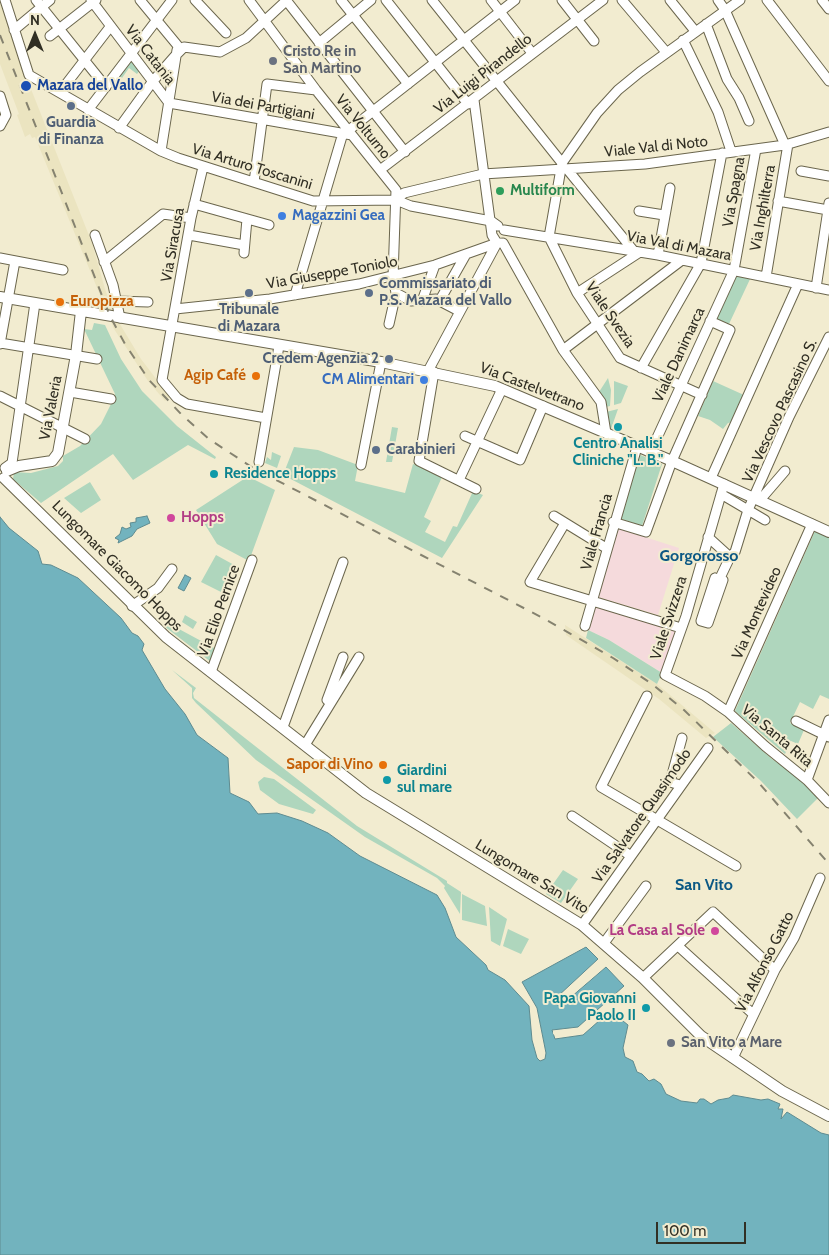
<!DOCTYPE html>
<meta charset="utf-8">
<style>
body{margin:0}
#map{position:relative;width:829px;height:1255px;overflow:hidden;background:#f2ecd0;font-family:Cabin,sans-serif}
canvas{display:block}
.north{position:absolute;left:10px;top:10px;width:50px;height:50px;-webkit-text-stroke:4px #f2ecd0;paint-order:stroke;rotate:0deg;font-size:14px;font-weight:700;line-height:20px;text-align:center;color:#312f24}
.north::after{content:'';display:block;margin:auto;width:18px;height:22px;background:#312f24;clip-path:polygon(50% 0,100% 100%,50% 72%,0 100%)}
.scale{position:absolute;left:656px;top:1222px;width:90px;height:22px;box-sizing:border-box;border:2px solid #312f24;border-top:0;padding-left:6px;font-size:15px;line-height:18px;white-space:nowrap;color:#312f24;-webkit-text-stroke:4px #f2ecd0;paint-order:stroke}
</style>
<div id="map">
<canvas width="829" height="1255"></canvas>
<div class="north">N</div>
<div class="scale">100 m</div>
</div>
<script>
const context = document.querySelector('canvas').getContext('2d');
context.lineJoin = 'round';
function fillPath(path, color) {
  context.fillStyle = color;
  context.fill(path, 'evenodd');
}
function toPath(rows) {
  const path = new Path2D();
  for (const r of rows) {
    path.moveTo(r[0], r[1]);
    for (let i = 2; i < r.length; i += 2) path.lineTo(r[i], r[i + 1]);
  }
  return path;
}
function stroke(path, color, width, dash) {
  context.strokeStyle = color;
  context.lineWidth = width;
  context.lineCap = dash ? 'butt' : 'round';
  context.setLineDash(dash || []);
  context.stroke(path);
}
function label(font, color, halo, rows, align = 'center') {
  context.font = font + ' Cabin,sans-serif';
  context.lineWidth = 4;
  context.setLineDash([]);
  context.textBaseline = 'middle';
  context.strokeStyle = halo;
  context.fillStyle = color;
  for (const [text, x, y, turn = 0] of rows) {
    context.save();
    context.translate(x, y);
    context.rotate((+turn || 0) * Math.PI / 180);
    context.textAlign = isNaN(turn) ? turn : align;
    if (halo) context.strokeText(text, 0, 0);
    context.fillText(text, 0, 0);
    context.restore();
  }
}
fillPath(toPath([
 [0,0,29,84,92,243,105,289,115,316,141,359,170,397,165,401,148,381,114,329,35,137,32,138,30,134,25,137,17,115,19,114,0,64],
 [565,625,657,684,715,733,706,738,659,699,566,635]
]), '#ebe4c0');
fillPath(toPath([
 [617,528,679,548,658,615,598,597],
 [595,606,675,631,662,673,609,640,588,630]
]), '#f5dadc');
fillPath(toPath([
 [133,58,141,69,137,74,129,68,122,78,119,76],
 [737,274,751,277,729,324,715,318],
 [94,323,105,325,121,359,142,391,177,426,216,457,215,459,188,445,133,480,113,454,41,503,13,479,14,472,31,473,58,466,63,461,63,456,80,446,101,424,114,398,115,394,84,329,92,330],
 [608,378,611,390,610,406,606,407,604,398,599,392],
 [614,381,628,386,621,403,614,405],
 [713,381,744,395,733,422,728,423,723,429,710,420,698,416],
 [618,409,611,429,609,428,606,412],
 [392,427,398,428,392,462,386,462],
 [294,447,318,450,358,465,355,481,405,493,413,464,442,477,424,517,431,521,425,532,445,542,453,526,457,527,473,491,483,495,442,558,283,475],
 [272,452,281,456,277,468,265,463,267,457,271,460],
 [638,454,662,464,642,526,619,518],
 [243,474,275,490,249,561,217,544,196,510,244,479,241,477],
 [90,482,101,500,81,513,64,498],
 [815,531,829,537,829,699,820,695,813,709,800,702,790,723,804,730,798,744,791,741,785,754,735,711],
 [216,555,236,566,221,592,201,582],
 [185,615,197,622,193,629,182,622],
 [166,622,216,649,211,662,164,626],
 [588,630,609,640,662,673,657,684,586,638],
 [172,670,196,688,193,693,194,698,325,801,357,826,447,881,447,883,461,892,460,914,444,888,445,886,437,878,365,837,256,760,196,703,192,698,192,688],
 [731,723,772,759,798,777,818,798,797,819,761,781,713,737],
 [264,777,274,779,316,810,313,814,279,804,260,790,258,782],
 [563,870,578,879,561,903,546,894],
 [462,894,485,906,487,926,462,920],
 [489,907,507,919,500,946,491,941],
 [508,929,529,939,521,954,503,946]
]), '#afd6bd');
const water = toPath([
 [147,516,150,523,137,529,132,536,118,543,119,540,115,538,120,534,122,527,126,529,131,527,130,523,136,522,136,518,147,516],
 [0,517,9,528,38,551,42,564,51,565,78,578,121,618,132,633,138,636,144,644,142,650,165,689,185,714,197,735,228,758,230,793,249,802,258,814,277,813,302,821,328,833,360,856,437,895,445,908,456,937,486,965,488,970,505,980,529,1006,532,1040,537,1058,540,1061,545,1059,546,1053,537,1008,522,982,586,947,598,959,557,997,555,1001,557,1005,564,1003,606,967,624,986,578,1027,552,1030,555,1039,583,1035,600,1020,618,1017,628,1025,623,1048,625,1057,633,1061,637,1072,642,1074,649,1081,654,1079,661,1084,666,1094,681,1101,697,1103,700,1099,704,1099,711,1104,718,1100,729,1098,733,1095,761,1100,768,1099,780,1104,778,1109,783,1109,781,1119,787,1112,821,1133,829,1135,829,1255,0,1255,0,517],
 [185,575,191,578,184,591,178,588,185,575]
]);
fillPath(water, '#72b3be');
stroke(water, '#5e8b90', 1);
fillPath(toPath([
 [584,945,586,946,528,977,528,975],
 [598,960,596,966,559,998,558,1002,563,1001,605,967,563,1003,558,1004,558,998],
 [625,987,579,1029,555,1032,553,1035,553,1031,579,1028]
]), '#f2ecd0');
const minor = toPath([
 [5,0,29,75,161,151,178,158,313,201,396,200,411,206,491,221,498,226],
 [36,0,106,87],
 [91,0,169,103,352,135],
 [140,0,178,46],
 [195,0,226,33],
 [249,0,316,90,396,190,393,277,396,293,411,301,436,299,459,311],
 [286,0,405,152],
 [341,0,408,84],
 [386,0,468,104],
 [432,0,562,163],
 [491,0,532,53],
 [562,0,594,41],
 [622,0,666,52],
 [670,0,695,31],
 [718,0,725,10,785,145],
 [767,0,829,81],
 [822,0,829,9],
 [706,24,727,79,739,98,749,121],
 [14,30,50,0],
 [50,36,96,0],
 [683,40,718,112,731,151],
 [319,43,371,0],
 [177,54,184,47,220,52,246,38,287,0],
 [60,92,110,27],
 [0,96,6,115,0,126],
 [474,100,492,235,497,243,500,243],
 [88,110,172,0],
 [119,128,153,81,175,56],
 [349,130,515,0],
 [161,151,177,50],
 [203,167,191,218,162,380,177,398,187,404,266,418],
 [567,169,633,250],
 [380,170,603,0],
 [801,171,829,176],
 [254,182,267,84,316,90],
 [396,200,404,193,483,174,645,164,785,145,829,132],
 [778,201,828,210],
 [194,204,269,225],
 [639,211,664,215],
 [504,230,658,255,829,290],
 [95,235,113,285,120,318],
 [189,235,244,245],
 [503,243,563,350,601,402,606,433],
 [244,253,247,219],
 [658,255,670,188],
 [0,258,63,270],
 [104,262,163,214,191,218],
 [766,277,788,144],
 [816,288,829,203],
 [577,293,640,252],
 [295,295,343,133],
 [440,300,465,256],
 [117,301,148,302],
 [422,301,435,265],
 [175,309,270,299,359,284,435,265,497,243],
 [389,324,396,293],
 [0,343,97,359],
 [0,344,15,261],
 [563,350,682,260],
 [641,368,701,263,722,153],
 [428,371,497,243],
 [434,372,419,461,476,489],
 [70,392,111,399],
 [702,395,620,358,577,293,549,237,562,163,597,113,618,90,640,72,740,0],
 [0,396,85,439],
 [465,436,520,460,543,406],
 [650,453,734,270,756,149],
 [259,462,279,346],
 [361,465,381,362],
 [5,468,12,463,35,303],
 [711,478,798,284],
 [459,480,502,389],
 [724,484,686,616,665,675,705,696,728,712,765,746,807,780,829,803],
 [721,494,765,520],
 [760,500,785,471],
 [554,516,606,548],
 [613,522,646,532,672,461,730,330,710,321],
 [565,523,530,582,681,628],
 [708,537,730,557],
 [715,578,723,580,708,623,701,621,715,578],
 [720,578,730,557,735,552,748,510,789,417,829,337],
 [132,606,158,588,172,569],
 [585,626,637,447],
 [211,672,252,560],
 [647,696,601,787,736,866],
 [327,700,343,657],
 [728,712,812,524],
 [796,721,829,737],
 [283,727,343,562],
 [305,745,359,657],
 [807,780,829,720],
 [680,785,670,782,682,738],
 [572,816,631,856],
 [582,925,708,748],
 [604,943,646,886],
 [678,946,753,1014],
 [643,978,713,912,775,970],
 [733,1058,775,970,794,938,820,878]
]);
const major = toPath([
 [0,297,381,362,495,386,672,461,829,532],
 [7,471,19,466,52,461,58,453,76,355,81,311],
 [4,478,166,637,366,793,582,925,643,978,701,1036,782,1091,829,1116]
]);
stroke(minor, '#6b664d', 11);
stroke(major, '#6b664d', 12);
stroke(minor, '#fff', 9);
stroke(major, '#fff', 10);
stroke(toPath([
 [0,35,110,316,125,344,149,380,181,414,209,439,253,468,543,618,613,658,652,684,684,710,759,783,829,864]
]), '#85826f', 2, [9, 9]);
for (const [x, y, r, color] of [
 [273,61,5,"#6b7280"],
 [26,86,6,"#1a4fb4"],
 [71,106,5,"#5c6f8a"],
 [500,191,5,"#2e9e5b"],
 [282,216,5,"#3f7fe0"],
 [249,293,5,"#5c6f8a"],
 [369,293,5,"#5c6f8a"],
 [60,302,5,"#e8710a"],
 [389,359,5,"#5c6f8a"],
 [256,376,5,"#e8710a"],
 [424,380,5,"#3f7fe0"],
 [618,427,5,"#0f9aa8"],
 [376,450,5,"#5c6f8a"],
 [214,474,5,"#0f9aa8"],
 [171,518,5,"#d1479c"],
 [383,765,5,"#e8710a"],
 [387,780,5,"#0f9aa8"],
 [715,931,5,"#d1479c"],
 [646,1008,5,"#0f9aa8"],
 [671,1043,5,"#6b7280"]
]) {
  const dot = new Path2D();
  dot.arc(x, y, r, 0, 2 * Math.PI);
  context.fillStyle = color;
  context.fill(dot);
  stroke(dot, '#f2ecd0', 2);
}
label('bold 15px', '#5b616d', '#f2ecd0', [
 ["Cristo Re in",283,52],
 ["San Martino",283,69],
 ["San Vito a Mare",681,1043]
], 'left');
label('15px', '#312f24', '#f2ecd0', [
 ["Via Catania",150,55,52],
 ["Via Luigi Pirandello",483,74,-38],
 ["Via dei Partigiani",263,106,10],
 ["Via Volturno",363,127,51],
 ["Viale Val di Noto",656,147,-6],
 ["Via Arturo Toscanini",252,167,17],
 ["Via Spagna",734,192,-80],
 ["Via Inghilterra",763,208,-80],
 ["Via Siracusa",173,245,-80],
 ["Via Val di Mazara",679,246,11],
 ["Via Giuseppe Toniolo",332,273,-10],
 ["Viale Svezia",610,315,56],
 ["Viale Danimarca",679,355,-65],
 ["Via Castelvetrano",532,387,21],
 ["Via Valeria",51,408,-79],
 ["Via Vescovo Pascasino S.",780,411,-65],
 ["Viale Francia",597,532,-74],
 ["Lungomare Giacomo Hopps",117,566,45],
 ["Via Elio Pernice",219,611,-70],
 ["Via Montevideo",757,613,-66],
 ["Viale Svizzera",669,618,-72],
 ["Via Santa Rita",777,736,40],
 ["Via Salvatore Quasimodo",642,816,-55],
 ["Lungomare San Vito",532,877,31],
 ["Via Alfonso Gatto",765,962,-63]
]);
label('bold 15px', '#164399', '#f2ecd0', [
 ["Mazara del Vallo",37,86]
], 'left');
label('bold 15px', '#4e5e75', '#f2ecd0', [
 ["Guardia",71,123],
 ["di Finanza",71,140],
 ["Commissariato di",379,284,"left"],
 ["P.S. Mazara del Vallo",379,301,"left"],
 ["Tribunale",249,310],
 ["di Mazara",249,327],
 ["Credem Agenzia 2",379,359,"right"],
 ["Carabinieri",386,450,"left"]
]);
label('bold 15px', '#27864d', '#f2ecd0', [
 ["Multiform",510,191]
], 'left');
label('bold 15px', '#366cbe', '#f2ecd0', [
 ["Magazzini Gea",292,216],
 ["CM Alimentari",414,380,"right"]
], 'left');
label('bold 15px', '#c56008', '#f2ecd0', [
 ["Europizza",70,302,"left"],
 ["Agip Café",246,376],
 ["Sapor di Vino",373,765]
], 'right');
label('bold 15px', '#0d838f', '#f2ecd0', [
 ["Centro Analisi",618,444,"center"],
 ["Cliniche \"L. B.\"",618,461,"center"],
 ["Residence Hopps",224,474],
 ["Giardini",397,771],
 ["sul mare",397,788],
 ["Papa Giovanni",636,999,"right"],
 ["Paolo II",636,1016,"right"]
], 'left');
label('bold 15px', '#b23c85', '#f2ecd0', [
 ["Hopps",181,518],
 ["La Casa al Sole",705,931,"right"]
], 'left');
label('bold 16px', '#0b5884', '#f2ecd0', [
 ["Gorgorosso",699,556],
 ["San Vito",704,885]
]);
</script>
